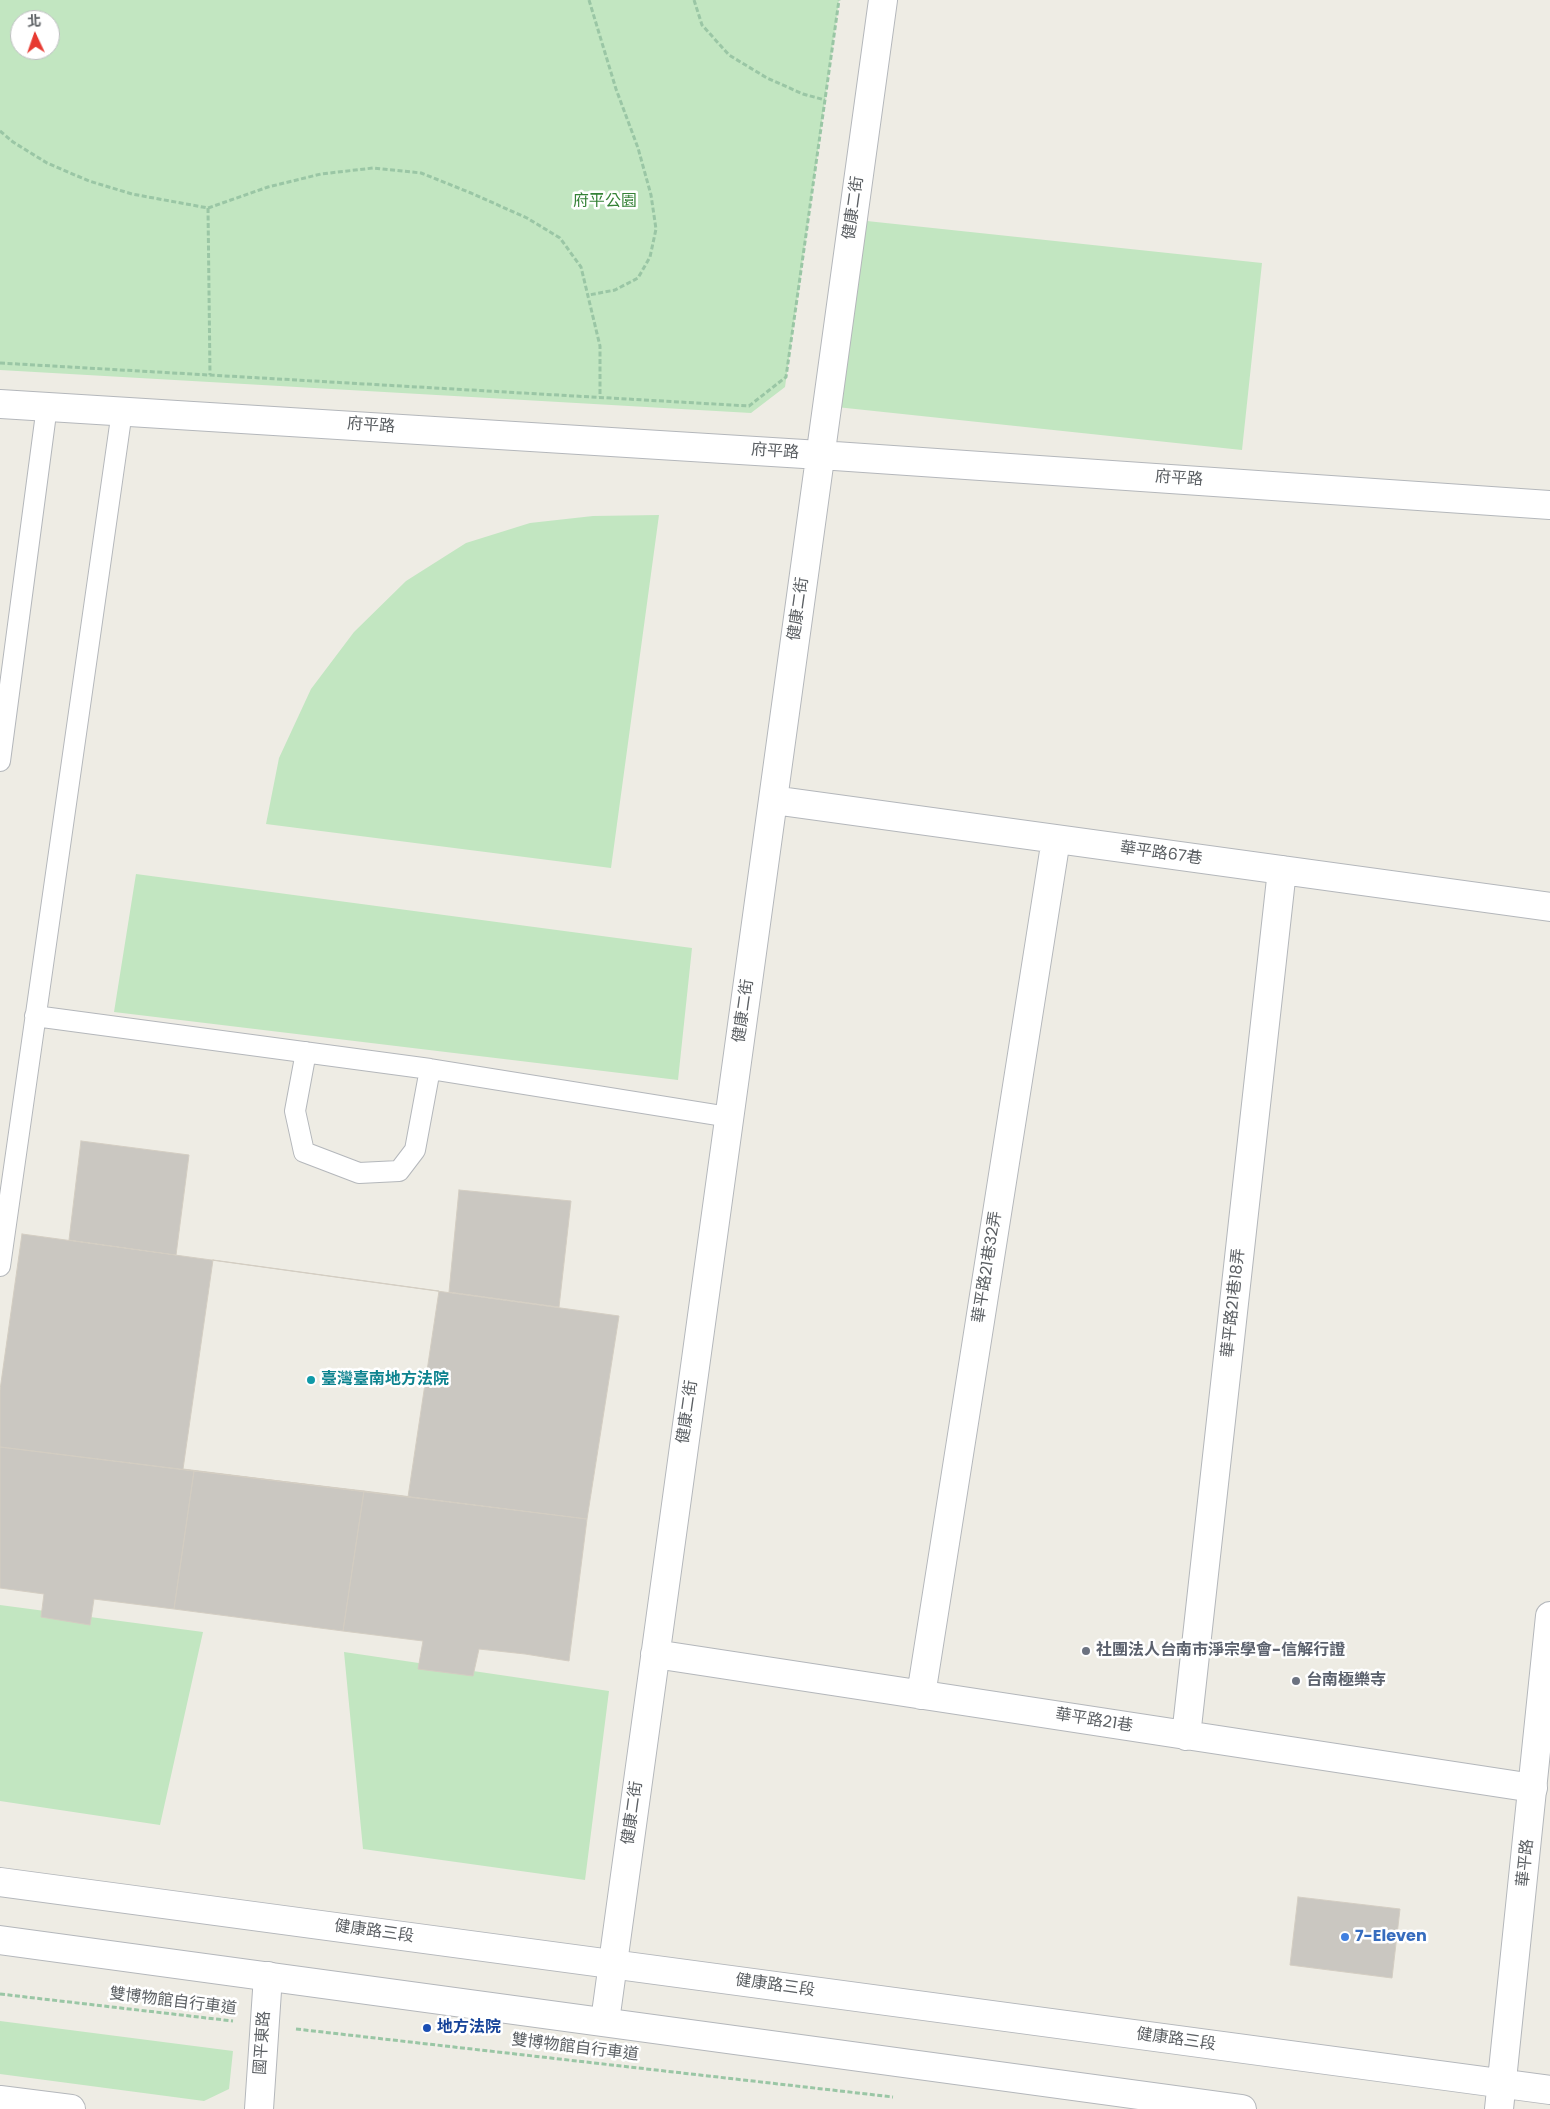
<!DOCTYPE html>
<meta charset="utf-8">
<style>
body{margin:0}
#map{position:relative;width:1550px;height:2109px;overflow:hidden;background:#eeece4;font-family:Poppins,"Noto Sans TC",sans-serif}
canvas{display:block}
.north{position:absolute;left:10px;top:10px;width:50px;height:50px;box-sizing:border-box;background:#fff;border:1px solid #bebfc1;border-radius:50%;rotate:357deg;font-size:14px;font-weight:700;line-height:20px;text-align:center;color:#5c6064}
.north::after{content:'';display:block;margin:auto;width:18px;height:22px;background:#e73a31;clip-path:polygon(50% 0,100% 100%,50% 72%,0 100%)}
</style>
<div id="map">
<canvas width="1550" height="2109"></canvas>
<div class="north">北</div>
</div>
<script>
const context = document.querySelector('canvas').getContext('2d');
context.lineJoin = 'round';
function fillPath(path, color) {
  context.fillStyle = color;
  context.fill(path, 'evenodd');
}
function toPath(rows) {
  const path = new Path2D();
  for (const r of rows) {
    path.moveTo(r[0], r[1]);
    for (let i = 2; i < r.length; i += 2) path.lineTo(r[i], r[i + 1]);
  }
  return path;
}
function stroke(path, color, width, dash) {
  context.strokeStyle = color;
  context.lineWidth = width;
  context.lineCap = dash ? 'butt' : 'round';
  context.setLineDash(dash || []);
  context.stroke(path);
}
function label(font, color, halo, rows, align = 'center') {
  context.font = font + ' Poppins,"Noto Sans TC",sans-serif';
  context.lineWidth = 5;
  context.setLineDash([]);
  context.textBaseline = 'middle';
  context.strokeStyle = halo;
  context.fillStyle = color;
  for (const [text, x, y, turn = 0] of rows) {
    context.save();
    context.translate(x, y);
    context.rotate((+turn || 0) * Math.PI / 180);
    context.textAlign = isNaN(turn) ? turn : align;
    if (halo) context.strokeText(text, 0, 0);
    context.fillText(text, 0, 0);
    context.restore();
  }
}
fillPath(toPath([
 [0,0,839,0,785,387,751,413,0,370],
 [20,20,50,20,50,50,20,50],
 [848,219,1262,263,1242,450,827,406],
 [659,515,611,868,266,824,279,758,311,689,354,632,406,581,466,543,530,523,593,516],
 [136,874,692,948,678,1080,114,1012],
 [0,1605,203,1632,160,1825,0,1801],
 [344,1652,609,1691,585,1880,363,1849],
 [0,2021,233,2051,229,2089,204,2101,0,2074]
]), '#c2e6c1');
const building = toPath([
 [81,1141,189,1155,176,1255,69,1240,81,1141],
 [459,1190,571,1201,559,1307,449,1292,459,1190],
 [22,1234,619,1316,587,1519,0,1447,0,1390,22,1234],
 [213,1260,439,1291,408,1497,183,1469,213,1260],
 [0,1447,194,1471,174,1609,94,1599,90,1625,41,1617,44,1594,0,1588,0,1447],
 [194,1471,364,1491,343,1631,174,1609,194,1471],
 [364,1491,587,1519,569,1661,525,1654,479,1649,473,1676,418,1669,423,1641,343,1631,364,1491],
 [1298,1897,1400,1909,1392,1978,1290,1965,1298,1897]
]);
fillPath(building, '#cac7c1');
stroke(building, '#d3cdc2', 1);
const service = toPath([
 [0,761,47,406],
 [35,1016,430,1069,729,1117],
 [306,1052,295,1111,304,1152,359,1173,399,1171,415,1150,430,1069],
 [0,1266,122,411]
]);
const minor = toPath([
 [0,404,820,455,1550,505],
 [773,800,1550,907],
 [655,1654,1533,1788],
 [921,1695,1056,839],
 [1186,1736,1282,870],
 [605,2021,883,0],
 [0,2100,71,2109],
 [259,2109,268,1976]
]);
const tertiary = toPath([
 [0,1882,1550,2090],
 [0,1940,1242,2109],
 [1499,2109,1550,1616]
]);
stroke(service, '#b4b7bb', 22);
stroke(minor, '#b4b7bb', 30);
stroke(tertiary, '#b4b7bb', 30);
stroke(toPath([
 [589,0,616,89,638,148,651,195,656,229,650,257,638,278,615,290,589,295],
 [694,0,702,25,729,55,767,78,803,94,825,100],
 [0,131,13,142,47,163,89,181,132,194,208,208,268,187,321,174,373,168,421,173,471,193,527,218,560,238,581,267,600,346,600,397],
 [208,208,210,375],
 [0,363,749,406,786,377,839,0],
 [0,1994,233,2021],
 [296,2029,893,2097]
]), '#9ac6a5', 3, [5, 2.5]);
stroke(service, '#fff', 20);
stroke(minor, '#fff', 28);
stroke(tertiary, '#fff', 28);
for (const [x, y, r, color] of [
 [311,1380,5,"#0f9aa8"],
 [1086,1651,5,"#6b7280"],
 [1296,1681,5,"#6b7280"],
 [1345,1937,5,"#3f7fe0"],
 [427,2028,5,"#1a4fb4"]
]) {
  const dot = new Path2D();
  dot.arc(x, y, r, 0, 2 * Math.PI);
  context.fillStyle = color;
  context.fill(dot);
  stroke(dot, '#fff', 2);
}
label('16px', '#358237', '#fff', [
 ["府平公園",605,202]
]);
label('16px', '#5c6064', '#fff', [
 ["健康二街",854,208,-82],
 ["府平路",371,426,4],
 ["府平路",775,452,4],
 ["府平路",1179,479,4],
 ["健康二街",799,609,-82],
 ["華平路67巷",1161,854,8],
 ["健康二街",744,1011,-82],
 ["華平路21巷32弄",988,1267,-81],
 ["華平路21巷18弄",1234,1303,-84],
 ["健康二街",688,1412,-82],
 ["華平路21巷",1094,1721,9],
 ["健康二街",633,1813,-82],
 ["華平路",1526,1863,-84],
 ["健康路三段",374,1932,8],
 ["健康路三段",775,1986,8],
 ["雙博物館自行車道",173,2002,7],
 ["健康路三段",1176,2040,8],
 ["國平東路",263,2043,-86],
 ["雙博物館自行車道",575,2048,7]
]);
label('bold 16px', '#0d838f', '#fff', [
 ["臺灣臺南地方法院",321,1380]
], 'left');
label('bold 16px', '#5b616d', '#fff', [
 ["社團法人台南市淨宗學會-信解行證",1096,1651],
 ["台南極樂寺",1306,1681]
], 'left');
label('bold 16px', '#366cbe', '#fff', [
 ["7-Eleven",1355,1937]
], 'left');
label('bold 16px', '#164399', '#fff', [
 ["地方法院",437,2028]
], 'left');
</script>
